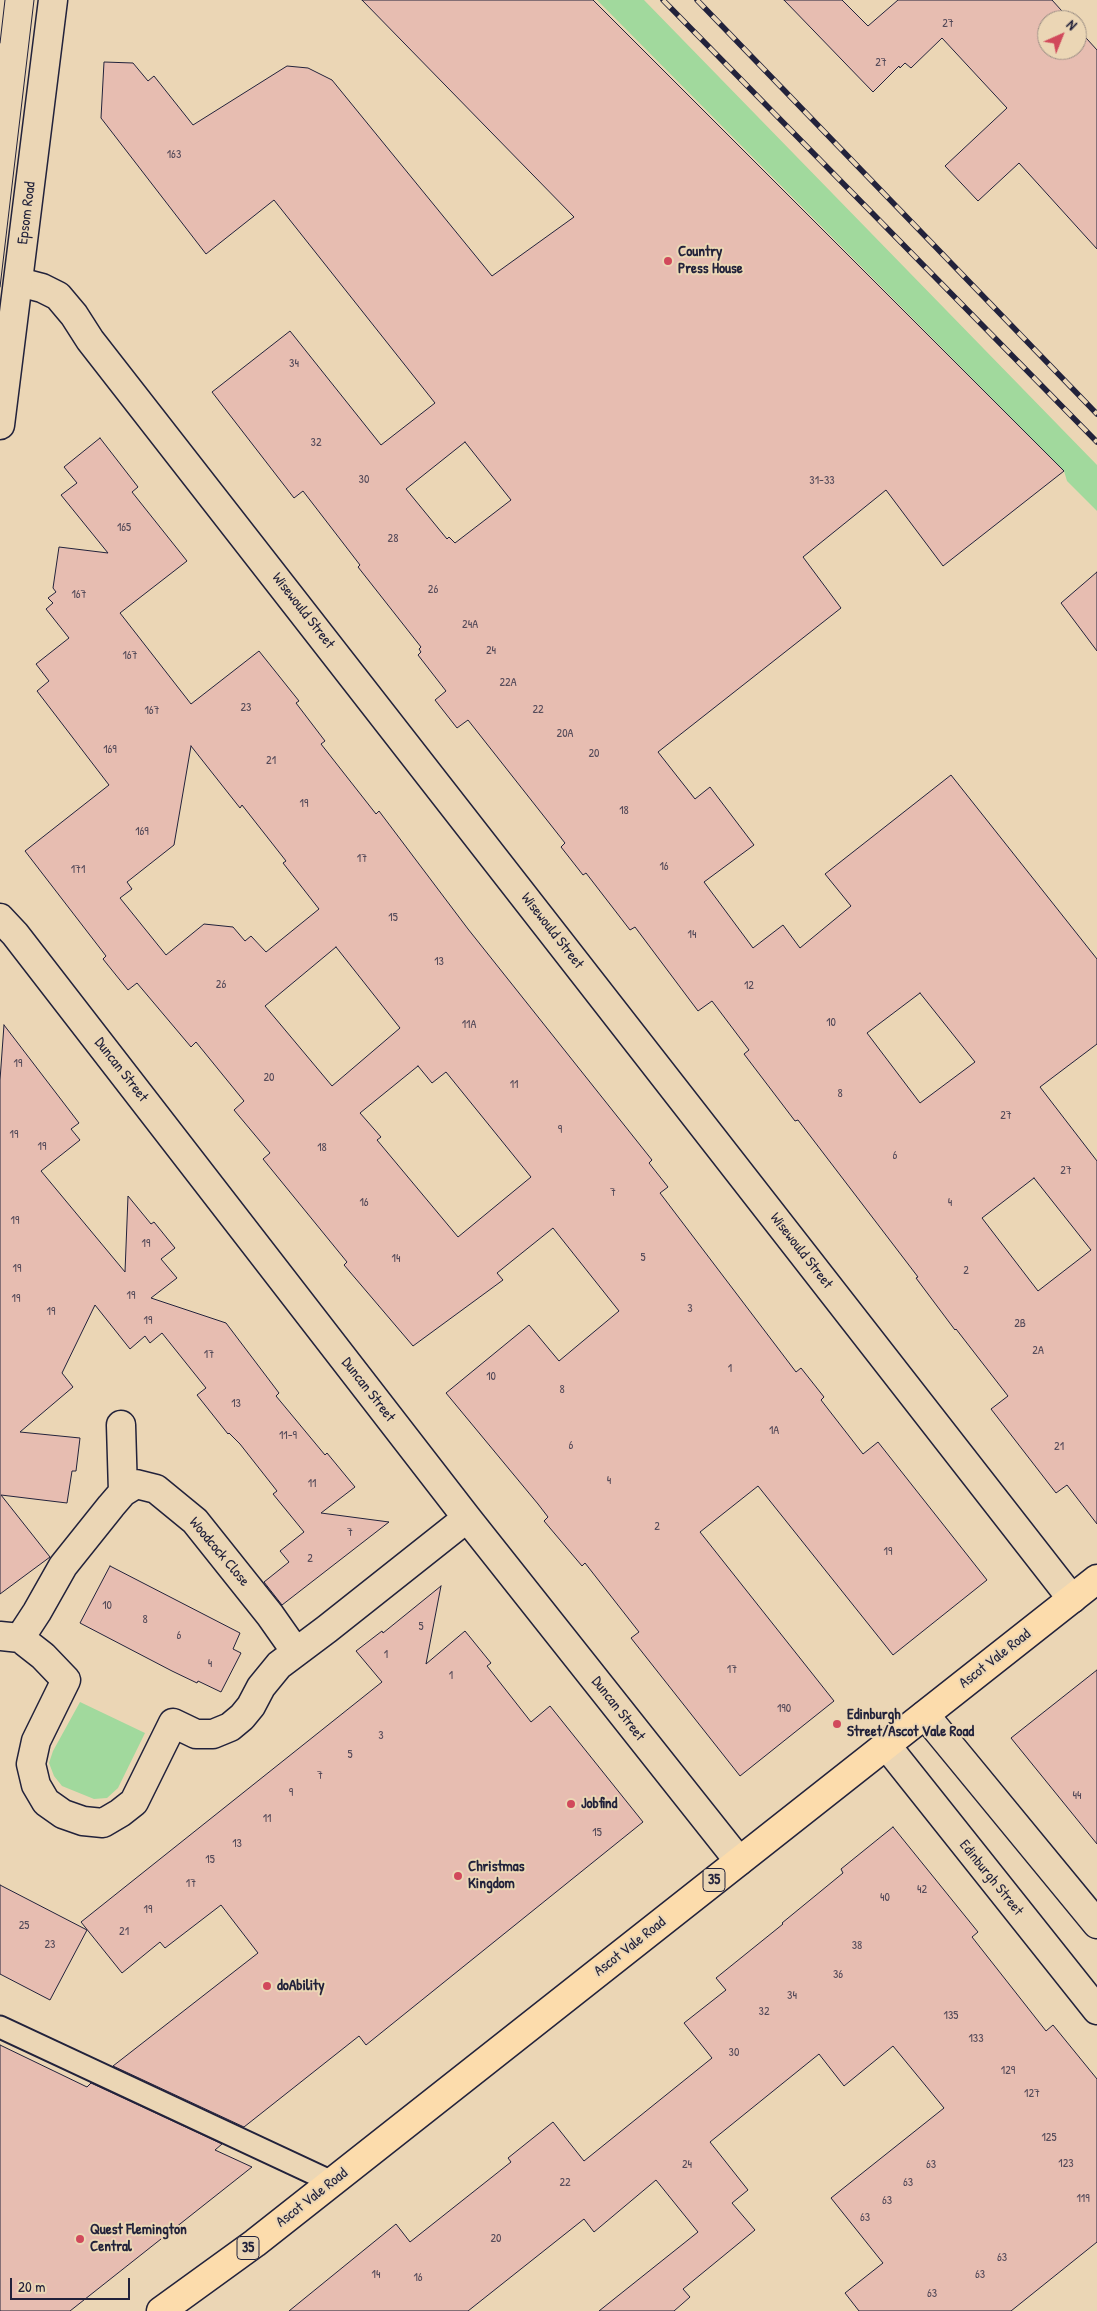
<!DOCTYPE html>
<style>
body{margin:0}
#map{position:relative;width:1097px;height:2311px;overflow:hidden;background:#ebd6b5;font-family:"Patrick Hand",sans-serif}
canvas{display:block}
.north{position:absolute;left:1037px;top:10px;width:50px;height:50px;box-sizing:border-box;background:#ebd6b5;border:1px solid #9b8e84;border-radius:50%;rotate:44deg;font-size:14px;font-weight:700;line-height:20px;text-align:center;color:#22223b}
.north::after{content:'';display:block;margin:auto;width:18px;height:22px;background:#d1495b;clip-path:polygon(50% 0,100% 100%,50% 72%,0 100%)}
.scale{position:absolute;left:10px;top:2278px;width:120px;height:22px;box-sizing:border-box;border:2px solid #22223b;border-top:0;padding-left:6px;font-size:15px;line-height:18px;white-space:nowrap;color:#22223b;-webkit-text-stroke:4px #ebd6b5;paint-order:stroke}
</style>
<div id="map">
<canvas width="1097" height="2311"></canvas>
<div class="north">N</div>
<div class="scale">20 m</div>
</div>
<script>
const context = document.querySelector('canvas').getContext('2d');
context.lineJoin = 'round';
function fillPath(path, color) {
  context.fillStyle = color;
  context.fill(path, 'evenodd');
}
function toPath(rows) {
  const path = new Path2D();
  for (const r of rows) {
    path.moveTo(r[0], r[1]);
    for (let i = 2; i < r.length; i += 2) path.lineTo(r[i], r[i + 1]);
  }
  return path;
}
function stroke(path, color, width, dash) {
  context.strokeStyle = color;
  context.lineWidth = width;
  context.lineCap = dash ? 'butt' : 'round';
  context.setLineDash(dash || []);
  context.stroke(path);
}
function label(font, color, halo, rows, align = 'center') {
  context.font = font + ' "Patrick Hand",sans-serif';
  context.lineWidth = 4;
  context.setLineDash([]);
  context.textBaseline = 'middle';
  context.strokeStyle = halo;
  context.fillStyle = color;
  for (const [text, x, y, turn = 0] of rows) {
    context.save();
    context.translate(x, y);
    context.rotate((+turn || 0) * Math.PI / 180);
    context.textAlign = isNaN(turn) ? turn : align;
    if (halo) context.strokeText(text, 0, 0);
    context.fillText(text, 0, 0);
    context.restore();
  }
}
fillPath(toPath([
 [597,0,644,0,1097,465,1097,511,1067,481,1064,471],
 [80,1702,145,1733,118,1788,107,1798,94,1799,62,1786,54,1776,49,1763,53,1751]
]), '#a1d99d');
const building = toPath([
 [362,0,593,0,1064,471,943,566,886,490,803,557,841,608,658,752,695,799,710,787,754,845,704,882,753,948,783,925,800,948,851,906,825,874,951,775,1097,959,1097,1044,1040,1087,1097,1161,1097,1524,1067,1485,1056,1493,991,1409,1008,1396,956,1329,955,1330,916,1278,918,1277,798,1120,795,1121,744,1054,749,1050,712,1001,698,1011,635,927,630,930,586,873,583,875,561,847,565,843,468,720,457,728,435,700,446,691,418,655,421,652,419,649,421,647,358,567,360,565,303,491,294,498,212,392,290,331,381,445,435,403,274,200,206,254,101,118,104,62,133,63,148,81,154,76,193,125,287,66,308,68,332,80,492,276,574,217,362,0],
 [465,442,511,500,455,543,449,537,447,539,406,489,465,442],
 [920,993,975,1062,920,1103,867,1033,920,993],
 [1034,1178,1091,1250,1038,1291,982,1218,1034,1178],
 [784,0,842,0,868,26,898,0,1052,0,1070,20,1047,20,1047,50,1077,50,1077,28,1097,50,1097,249,1019,163,978,201,945,166,1007,108,942,38,911,68,905,63,900,68,899,66,873,92,784,0],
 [100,438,138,487,132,492,187,561,120,613,191,704,259,651,299,701,296,703,325,741,321,744,376,814,379,811,468,929,652,1160,649,1163,668,1187,660,1193,796,1372,801,1368,824,1397,821,1400,863,1454,878,1442,987,1580,893,1655,758,1486,700,1532,834,1701,740,1776,631,1638,639,1632,585,1563,582,1566,544,1521,548,1517,538,1504,446,1393,529,1325,559,1361,619,1311,553,1228,497,1273,503,1280,413,1346,344,1265,347,1262,263,1159,270,1153,234,1110,244,1101,196,1042,191,1047,137,983,128,990,103,959,106,956,25,851,109,785,37,691,49,681,36,664,69,638,46,609,53,603,48,598,56,592,53,588,59,547,108,553,61,495,77,483,64,467,100,438],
 [191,746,240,808,242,805,286,861,283,863,319,909,266,952,251,936,245,941,233,927,204,924,166,955,120,898,132,889,127,882,174,845,191,746],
 [336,947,400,1028,332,1086,265,1006,336,947],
 [418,1066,432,1083,446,1072,531,1177,458,1237,377,1140,381,1137,360,1113,418,1066],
 [1097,572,1097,651,1061,603,1097,572],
 [4,1025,79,1123,71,1129,80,1140,41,1171,125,1272,128,1196,151,1224,154,1222,175,1248,161,1259,177,1278,151,1298,226,1323,279,1393,276,1396,325,1455,327,1453,355,1487,321,1513,389,1522,282,1605,264,1582,289,1562,280,1551,304,1532,273,1494,277,1491,240,1444,229,1433,228,1434,197,1395,206,1388,162,1333,150,1343,145,1336,130,1349,95,1305,62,1373,73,1387,20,1432,80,1438,76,1471,72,1471,67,1503,1,1495,50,1557,0,1594,0,1080,4,1025],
 [110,1566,240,1633,233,1649,241,1653,221,1692,198,1681,197,1683,172,1671,80,1623,110,1566],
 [441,1586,426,1664,465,1631,491,1663,487,1666,531,1722,550,1706,643,1822,366,2045,359,2036,244,2127,113,2066,258,1953,221,1905,165,1948,160,1942,122,1973,81,1922,382,1682,356,1651,382,1631,383,1633,441,1586],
 [1097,1670,1097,1844,1011,1738,1097,1670],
 [893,1827,978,1932,972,1937,1046,2031,1053,2025,1097,2079,1097,2242,1011,2311,859,2311,845,2293,883,2263,831,2198,944,2108,893,2046,844,2086,819,2054,710,2142,748,2190,732,2203,755,2230,683,2289,690,2297,674,2311,599,2311,698,2232,656,2180,594,2232,584,2219,468,2311,289,2311,396,2224,410,2242,511,2162,508,2158,553,2122,584,2161,712,2058,684,2023,726,1990,716,1978,783,1924,782,1923,843,1873,841,1869,893,1827],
 [0,1885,87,1930,50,2000,0,1974,0,1885],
 [0,2045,87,2087,91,2083,222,2144,215,2150,252,2167,70,2311,0,2311,0,2045]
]);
fillPath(building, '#e7bdb1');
stroke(building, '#22223b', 1);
const service = toPath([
 [0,2027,332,2182]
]);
const minor = toPath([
 [19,282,42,288,58,296,74,315,90,340,1072,1599],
 [0,918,15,934,467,1518,739,1861],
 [121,1425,123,1492],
 [0,1636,20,1638,43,1656,66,1680,36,1741,31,1764,36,1785,46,1802,63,1814,83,1821,103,1823,120,1813,134,1802,173,1723,196,1734,213,1734,230,1727,242,1717,251,1706,261,1687,279,1665,327,1629,467,1518],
 [20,1638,37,1612,63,1566,111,1506,123,1492,136,1484,156,1489,195,1521,270,1615,296,1652],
 [925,1715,1097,1924],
 [886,1745,1097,2010]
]);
const secondary = toPath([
 [0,425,53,0]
]);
const primary = toPath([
 [161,2311,255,2243,1097,1579]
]);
stroke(service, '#22223b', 25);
stroke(minor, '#22223b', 31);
stroke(secondary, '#22223b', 31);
stroke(primary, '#22223b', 31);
stroke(service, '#ebd6b5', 21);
stroke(minor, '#ebd6b5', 28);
stroke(secondary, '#ebd6b5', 28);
stroke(primary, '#fcdcac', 28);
stroke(toPath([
 [0,43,5,0],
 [0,287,34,0]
]), '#22223b', 1);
const rail = toPath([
 [663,0,1097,442],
 [697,0,1097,414]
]);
stroke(rail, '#22223b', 5.5);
stroke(rail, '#ebd6b5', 4, [11]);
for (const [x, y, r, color] of [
 [668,261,5,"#d1495b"],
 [837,1724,5,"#d1495b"],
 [571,1804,5,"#d1495b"],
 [458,1876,5,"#d1495b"],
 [267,1986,5,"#d1495b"],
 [80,2239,5,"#d1495b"]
]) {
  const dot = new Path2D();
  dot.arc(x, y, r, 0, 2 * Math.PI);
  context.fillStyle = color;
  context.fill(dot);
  stroke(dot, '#ebd6b5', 2);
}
label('12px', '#534958', null, [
 ["27",948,24],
 ["27",881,63],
 ["163",174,155],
 ["34",294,364],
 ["32",316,443],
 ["30",364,480],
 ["31-33",822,481],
 ["165",124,528],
 ["28",393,539],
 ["26",433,590],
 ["167",79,595],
 ["24A",470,625],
 ["24",491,651],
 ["167",130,656],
 ["22A",508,683],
 ["23",246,708],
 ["22",538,710],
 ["167",152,711],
 ["20A",565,734],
 ["169",110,750],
 ["20",594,754],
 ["21",271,761],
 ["19",304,804],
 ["18",624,811],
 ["169",142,832],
 ["17",362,859],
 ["16",664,867],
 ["171",78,870],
 ["15",393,918],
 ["14",692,935],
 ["13",439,962],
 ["26",221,985],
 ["12",749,986],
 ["10",831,1023],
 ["11A",469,1025],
 ["19",18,1064],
 ["20",269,1078],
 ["11",514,1085],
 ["8",840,1094],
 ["27",1006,1116],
 ["9",560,1130],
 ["19",14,1135],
 ["19",42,1147],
 ["18",322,1148],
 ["6",895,1156],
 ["27",1066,1171],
 ["7",613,1193],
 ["16",364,1203],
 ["4",950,1203],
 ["19",15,1221],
 ["19",146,1244],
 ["5",643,1258],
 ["14",396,1259],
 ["19",17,1269],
 ["2",966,1271],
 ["19",131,1296],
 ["19",16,1299],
 ["3",690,1309],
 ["19",51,1312],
 ["19",148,1321],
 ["2B",1020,1324],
 ["2A",1038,1351],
 ["17",209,1355],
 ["1",730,1369],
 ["10",491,1377],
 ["8",562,1390],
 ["13",236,1404],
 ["1A",774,1431],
 ["11-9",288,1436],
 ["6",571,1446],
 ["21",1059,1447],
 ["4",609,1481],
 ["11",312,1484],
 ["2",657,1527],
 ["7",350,1533],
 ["19",888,1552],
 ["2",310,1559],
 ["10",107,1606],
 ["8",145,1620],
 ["5",421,1627],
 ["6",179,1636],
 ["1",386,1655],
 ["4",210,1664],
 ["17",732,1670],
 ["1",451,1676],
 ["190",784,1709],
 ["3",381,1736],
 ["5",350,1755],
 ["7",320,1776],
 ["9",291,1793],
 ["44",1077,1796],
 ["11",267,1819],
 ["15",597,1833],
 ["13",237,1844],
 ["15",210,1860],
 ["17",191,1884],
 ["42",922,1890],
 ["40",885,1898],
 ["19",148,1910],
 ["25",24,1926],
 ["21",124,1932],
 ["23",50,1945],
 ["38",857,1946],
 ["36",838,1975],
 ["34",792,1996],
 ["32",764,2012],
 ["135",951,2016],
 ["133",976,2039],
 ["30",734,2053],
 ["129",1008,2071],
 ["127",1032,2094],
 ["125",1049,2138],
 ["123",1066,2164],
 ["24",687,2165],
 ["63",931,2165],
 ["22",565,2183],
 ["63",908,2183],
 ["119",1083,2199],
 ["63",887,2201],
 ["63",865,2218],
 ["20",496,2239],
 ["63",1002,2258],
 ["14",376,2275],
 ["63",980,2275],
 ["16",418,2278],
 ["63",932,2294]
]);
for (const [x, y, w] of [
 [714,1880,22],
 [248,2248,22]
]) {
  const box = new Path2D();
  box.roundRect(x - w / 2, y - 11.5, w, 23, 4);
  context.fillStyle = '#ebd6b5';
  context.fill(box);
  stroke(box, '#22223b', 1);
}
label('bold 14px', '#22223b', null, [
 ["35",714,1880],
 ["35",248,2248]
]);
label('15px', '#22223b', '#ebd6b5', [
 ["Epsom Road",27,213,-83],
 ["Wisewould Street",303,611,52],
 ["Wisewould Street",552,931,52],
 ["Duncan Street",121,1070,52],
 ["Wisewould Street",801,1251,52],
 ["Duncan Street",368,1390,52],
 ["Woodcock Close",219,1552,50],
 ["Ascot Vale Road",995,1659,-38],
 ["Duncan Street",618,1709,52],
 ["Edinburgh Street",991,1878,51],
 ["Ascot Vale Road",630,1947,-38],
 ["Ascot Vale Road",312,2198,-38]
]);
label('bold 15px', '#22223b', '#ebd6b5', [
 ["Country",678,252],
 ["Press House",678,269],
 ["Edinburgh",847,1715],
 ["Street/Ascot Vale Road",847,1732],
 ["Jobfind",581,1804],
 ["Christmas",468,1867],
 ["Kingdom",468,1884],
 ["doAbility",277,1986],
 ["Quest Flemington",90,2230],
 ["Central",90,2247]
], 'left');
</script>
